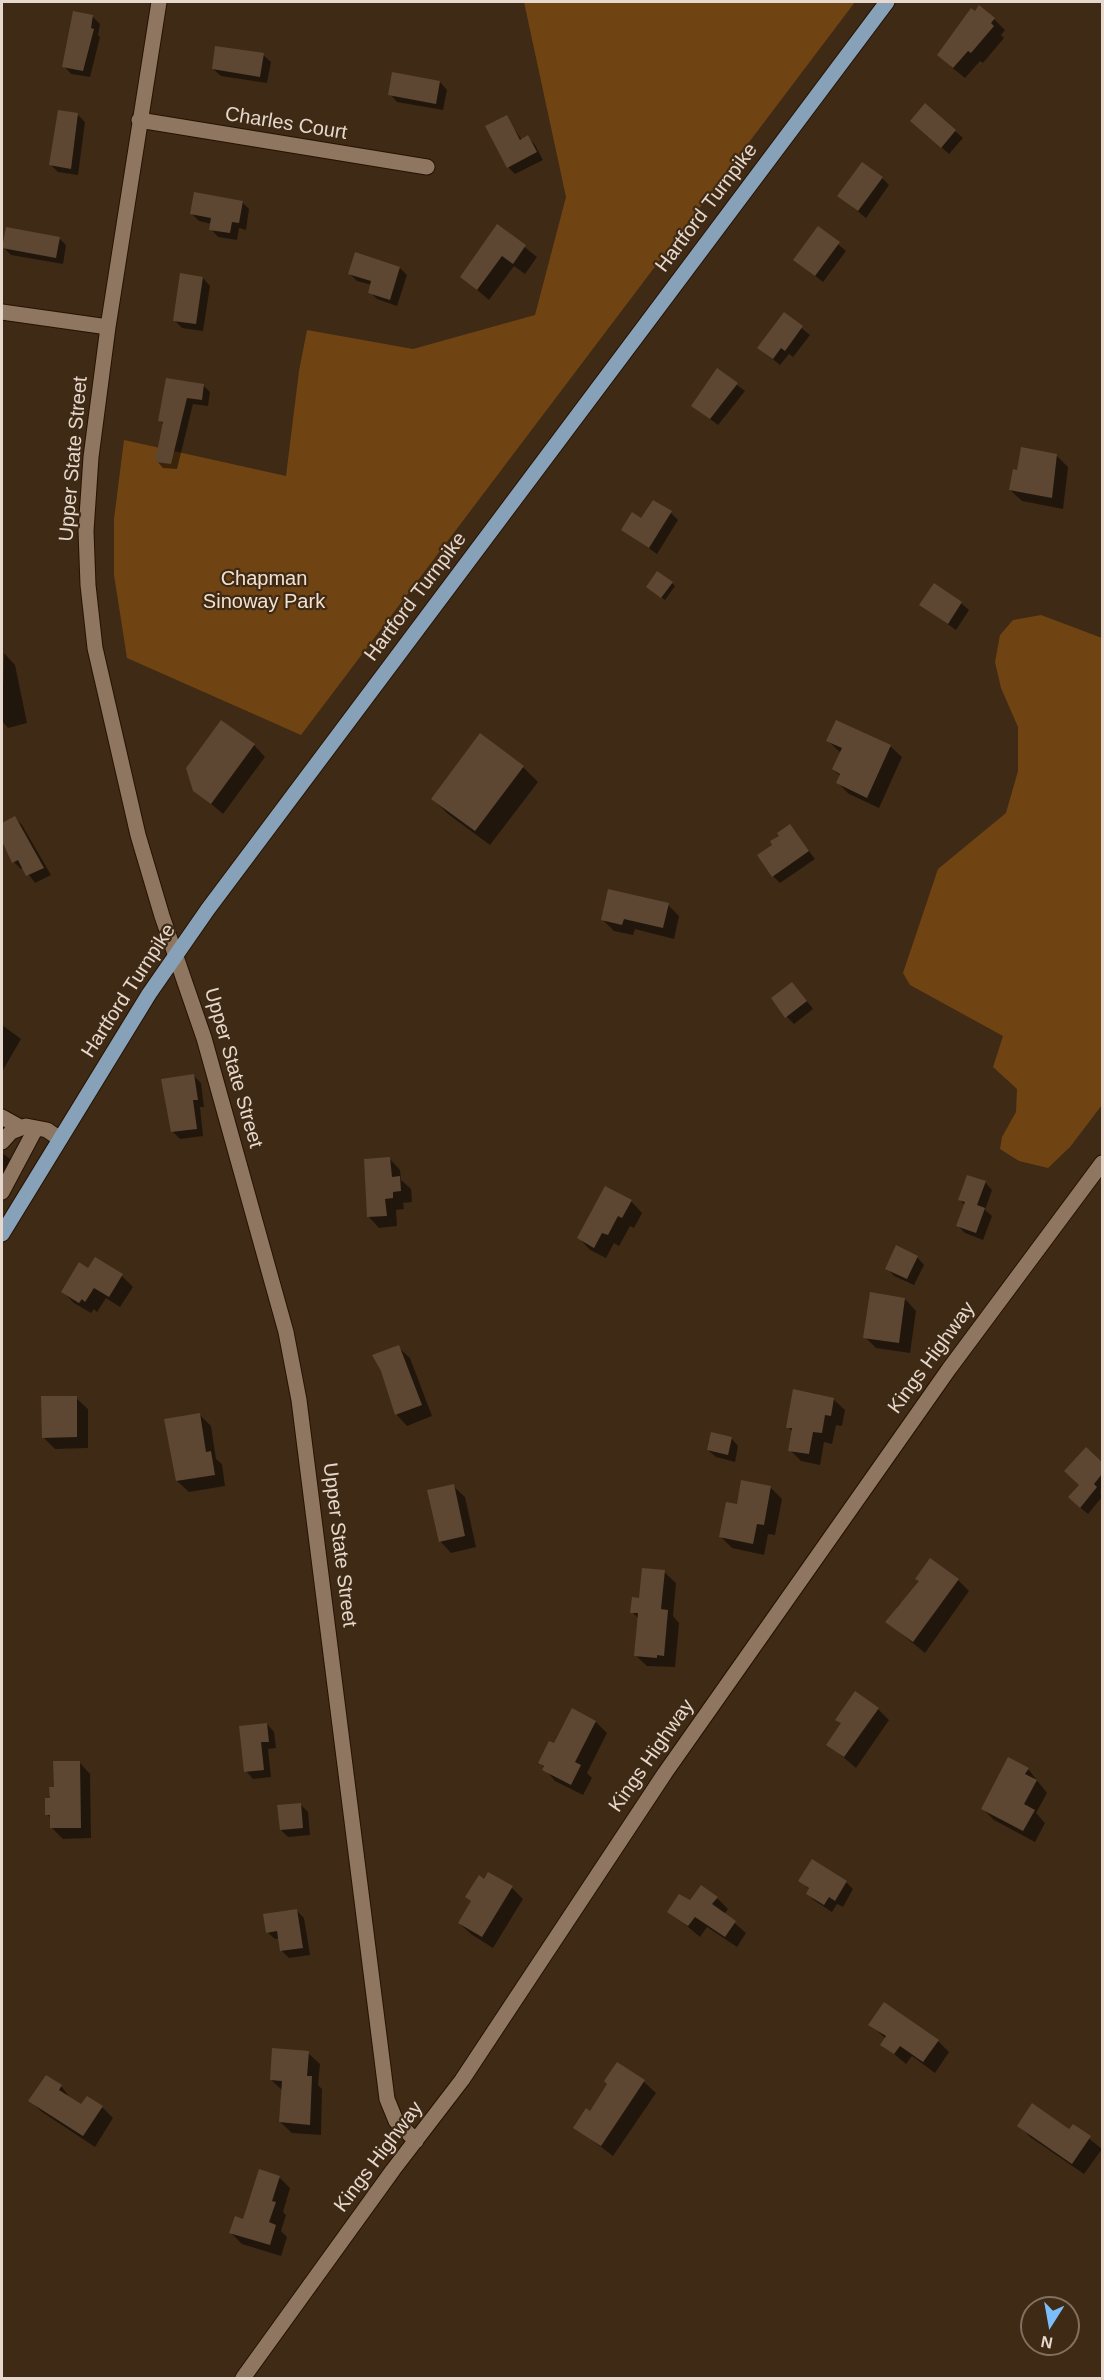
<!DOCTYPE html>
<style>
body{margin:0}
#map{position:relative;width:1104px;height:2380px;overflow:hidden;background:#3f2a16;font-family:Arial,sans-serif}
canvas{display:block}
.frame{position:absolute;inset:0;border:3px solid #e6d8cc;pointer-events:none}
.north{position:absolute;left:1020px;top:2296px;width:60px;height:60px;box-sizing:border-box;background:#3f2a16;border:2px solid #82705f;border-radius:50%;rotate:191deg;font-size:16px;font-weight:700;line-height:24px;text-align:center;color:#e6d8cc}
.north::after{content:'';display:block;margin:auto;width:21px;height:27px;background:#7bbef9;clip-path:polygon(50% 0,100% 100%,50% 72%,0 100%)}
</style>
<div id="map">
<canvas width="1104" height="2380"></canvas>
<div class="frame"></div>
<div class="north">N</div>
</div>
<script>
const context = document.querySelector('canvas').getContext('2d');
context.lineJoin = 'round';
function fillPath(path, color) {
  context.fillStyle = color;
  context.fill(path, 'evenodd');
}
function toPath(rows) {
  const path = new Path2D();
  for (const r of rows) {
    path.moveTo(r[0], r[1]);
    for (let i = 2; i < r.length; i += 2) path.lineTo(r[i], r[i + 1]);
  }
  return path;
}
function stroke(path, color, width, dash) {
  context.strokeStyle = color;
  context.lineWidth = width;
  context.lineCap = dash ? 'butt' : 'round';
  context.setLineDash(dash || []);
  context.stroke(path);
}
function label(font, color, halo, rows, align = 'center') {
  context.font = font + ' Arial,sans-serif';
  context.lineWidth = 4.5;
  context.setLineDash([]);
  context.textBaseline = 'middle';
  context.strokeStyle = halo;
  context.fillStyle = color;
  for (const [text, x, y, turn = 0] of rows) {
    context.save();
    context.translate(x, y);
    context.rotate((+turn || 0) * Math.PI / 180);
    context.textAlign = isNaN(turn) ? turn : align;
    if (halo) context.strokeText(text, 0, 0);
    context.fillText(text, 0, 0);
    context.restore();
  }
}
fillPath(toPath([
 [524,2,855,2,301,735,127,658,114,575,114,519,124,440,286,476,299,371,307,330,413,349,535,315,566,197],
 [1041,615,1102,638,1102,1105,1070,1147,1048,1168,1019,1161,1000,1149,1002,1137,1016,1112,1017,1089,993,1067,1003,1036,910,985,903,973,938,869,1006,813,1018,771,1018,727,1001,688,995,662,1000,635,1013,620]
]), '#6f4412');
fillPath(toPath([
 [92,16,100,24,98,35,100,37,90,77,71,74,64,66],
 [994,19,1005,30,1001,35,1004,38,983,63,980,61,965,78,950,66],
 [263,55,271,62,267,83,221,76,213,69],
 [440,82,447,90,443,110,397,102,390,94],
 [925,105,963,138,949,154,919,128],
 [78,115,85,122,78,175,58,172,51,165],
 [506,117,522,140,528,137,535,145,543,160,515,174,508,167],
 [882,178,889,185,866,218,839,196],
 [242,202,249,209,246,230,239,228,237,240,218,237,211,229,212,224,199,221,192,214],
 [498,226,537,257,525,274,514,266,489,300,462,277],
 [819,228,846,251,823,282,795,260],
 [59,238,66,245,63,264,11,255,4,248],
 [400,268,407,275,397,306,377,299,370,292,372,285,357,281,350,274],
 [203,278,210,286,203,331,182,328,174,320],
 [784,314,810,335,793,357,789,354,780,365,759,348],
 [717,370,745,391,718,425,693,406],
 [167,379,204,386,210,392,208,406,193,404,177,469,163,468,157,461,164,425,160,421],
 [1056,455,1068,467,1063,509,1022,501,1010,490,1018,472],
 [671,513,678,520,657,554,623,530,641,520],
 [672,583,675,586,665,600,651,590],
 [961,603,969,610,956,630,921,605],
 [4,653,15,665,27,723,8,728,2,721],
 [828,741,890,746,902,757,879,808,849,794,838,783,841,777,833,769,841,753],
 [254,745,265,757,223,814,195,790],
 [523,767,538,782,490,845,448,814,433,799],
 [15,818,22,825,51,875,35,883,24,868,21,869,14,862,2,838,2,825],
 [790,826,815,859,780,883,773,876,772,842],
 [668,905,679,916,674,939,635,929,633,935,614,931,603,920],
 [799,991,813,1009,794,1024,787,1017],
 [2,1025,21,1039,3,1070,2,1069],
 [194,1076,201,1083,204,1107,200,1107,203,1136,180,1139,172,1131],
 [2,1153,17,1164,2,1179],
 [389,1158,400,1170,401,1180,411,1189,412,1202,403,1203,404,1209,396,1210,397,1226,379,1228,368,1216],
 [985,1182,992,1190,985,1210,992,1216,983,1240,965,1233,958,1226,965,1205,960,1200],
 [631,1201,642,1213,634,1228,630,1226,619,1246,614,1243,606,1258,590,1250,579,1238],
 [917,1257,924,1265,914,1285,894,1276,887,1268],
 [89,1270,122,1276,133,1287,120,1307,106,1298,97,1312,94,1309,91,1313,74,1303,63,1292],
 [905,1299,916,1311,910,1353,876,1348,865,1337],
 [398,1347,410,1358,432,1416,407,1426,396,1414,382,1371],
 [76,1398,88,1409,88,1448,55,1449,43,1437],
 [833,1399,845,1410,842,1426,836,1425,832,1444,824,1442,820,1465,801,1461,790,1450,793,1432,788,1427],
 [200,1415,211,1426,216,1459,222,1464,225,1486,189,1492,177,1481],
 [731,1438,738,1446,735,1462,716,1457,708,1450],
 [1086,1449,1102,1464,1102,1490,1100,1492,1102,1497,1088,1514,1077,1505],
 [453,1486,465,1497,476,1547,451,1553,440,1541],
 [770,1487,782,1499,775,1535,768,1534,764,1555,732,1548,721,1537,738,1506],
 [664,1572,676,1583,673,1616,679,1623,675,1667,647,1666,635,1655,639,1619,632,1612],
 [958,1580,969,1591,925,1653,887,1622,900,1603,903,1605],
 [878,1709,889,1720,856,1768,828,1744],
 [596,1722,607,1733,587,1773,592,1778,583,1795,555,1781,540,1763,555,1745],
 [267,1724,274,1732,276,1748,268,1749,271,1777,253,1779,246,1771],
 [79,1762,90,1774,91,1838,63,1839,52,1828,52,1819,47,1814,55,1788],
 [1028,1769,1047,1793,1036,1813,1045,1823,1035,1842,994,1820,983,1809],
 [300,1804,308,1812,310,1835,288,1837,281,1830],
 [485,1881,512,1888,523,1899,493,1948,471,1934,459,1923,472,1902,467,1897],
 [800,1881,846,1882,853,1889,843,1907,837,1904,832,1912,815,1901,807,1894,810,1890],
 [717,1898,728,1909,724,1914,746,1933,737,1947,707,1927,700,1937,669,1911,690,1902],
 [297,1911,304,1918,310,1955,289,1958,282,1951,280,1938,275,1939,267,1932],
 [870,2024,938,2041,949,2052,935,2073,912,2056,906,2064,882,2044,886,2039],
 [308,2053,320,2064,318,2085,322,2089,321,2135,292,2133,280,2122,283,2091,271,2080],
 [617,2064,644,2082,656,2093,613,2156,575,2127,590,2113,609,2084],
 [61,2086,71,2099,82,2106,102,2107,113,2118,95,2147,42,2112,30,2101],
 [1019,2125,1069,2131,1073,2126,1102,2149,1084,2174,1030,2137],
 [279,2177,290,2188,283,2212,286,2215,281,2231,287,2237,281,2256,242,2244,231,2233,244,2221]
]), '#0007');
fillPath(toPath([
 [979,5,995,18,991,23,994,26,971,53,968,51,953,68,937,55,971,8,975,11],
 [73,11,93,15,91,28,94,29,83,71,62,67],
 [215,46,264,53,260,77,212,69],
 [392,72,440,81,436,104,388,95],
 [925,103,956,130,941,148,910,121],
 [58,110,78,113,71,169,49,165],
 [507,115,520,140,528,135,537,152,507,168,485,126],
 [862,162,883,177,858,211,837,196],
 [194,192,243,201,239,223,232,222,230,233,209,230,211,218,190,214],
 [497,224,526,245,513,264,502,256,477,290,460,277],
 [818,226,840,242,815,276,793,260],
 [6,227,60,237,56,258,2,248],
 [355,252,400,267,390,300,368,293,371,281,348,274],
 [180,273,203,277,196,324,173,321],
 [784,312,803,326,785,351,781,348,773,359,757,348],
 [717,368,738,383,710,419,691,406],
 [166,378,204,384,202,400,187,398,171,464,155,462,163,422,158,421],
 [1021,447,1057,454,1052,498,1009,490,1013,469,1017,470],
 [653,500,672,511,649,548,621,530,632,512,641,518],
 [657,571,673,582,661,598,646,587],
 [934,583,962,602,948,624,919,605],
 [221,720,255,744,211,804,193,791,186,768],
 [836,720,891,745,867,798,836,783,840,774,832,769,842,748,826,741],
 [480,733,524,766,475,831,431,799],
 [15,816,44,868,26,876,18,860,12,863,2,841,2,823],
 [790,824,809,851,772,877,757,855,772,845,770,841,779,836,777,833],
 [608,889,669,903,663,928,624,919,622,925,601,920],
 [792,982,807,1001,785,1018,771,998],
 [194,1074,198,1100,193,1100,197,1129,171,1132,161,1079],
 [390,1157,392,1177,400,1176,401,1191,393,1192,393,1198,385,1199,387,1216,367,1217,364,1159],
 [967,1175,986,1181,977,1205,985,1208,976,1233,956,1226,965,1202,958,1200],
 [605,1186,632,1200,622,1218,618,1216,608,1235,602,1233,594,1248,577,1238],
 [896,1245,918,1256,907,1279,885,1269],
 [95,1257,123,1274,109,1297,94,1288,85,1302,82,1299,79,1303,61,1292,79,1262,88,1268],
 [870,1292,905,1298,899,1343,863,1338],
 [399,1345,422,1405,395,1415,381,1371,372,1355],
 [793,1389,834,1398,831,1416,825,1415,822,1433,813,1432,809,1454,788,1451,792,1428,786,1428],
 [41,1396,77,1396,77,1437,42,1438],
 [200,1413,206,1452,211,1451,215,1475,176,1481,164,1419],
 [711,1432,732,1437,728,1455,707,1450],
 [1086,1447,1102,1462,1102,1474,1094,1484,1097,1487,1080,1508,1068,1497,1079,1485,1064,1471],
 [741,1480,771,1486,764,1525,757,1524,753,1544,719,1537,726,1502,737,1504],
 [454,1484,465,1536,439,1542,427,1490],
 [930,1558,959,1579,913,1642,885,1622,919,1581,915,1579],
 [642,1568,665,1570,661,1609,668,1610,664,1656,657,1655,657,1658,634,1656,638,1613,630,1613,632,1597,639,1598],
 [855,1691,879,1708,844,1757,826,1745,841,1723,835,1720],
 [572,1708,596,1721,575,1762,581,1765,571,1785,542,1770,544,1766,538,1763,549,1741,554,1743],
 [267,1723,269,1742,261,1742,264,1770,244,1772,239,1726],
 [1008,1757,1029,1768,1025,1774,1037,1780,1024,1804,1035,1810,1023,1831,981,1809],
 [53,1761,80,1761,81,1828,50,1828,50,1815,45,1815,45,1798,50,1798,49,1787,54,1787],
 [301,1803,303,1828,280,1830,277,1805],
 [812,1859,847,1881,835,1901,829,1897,824,1905,806,1894,809,1888,798,1881],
 [488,1872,513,1886,482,1937,458,1923,471,1901,465,1897,479,1875,484,1879],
 [701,1885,718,1897,712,1904,736,1921,725,1937,695,1917,688,1926,667,1912,679,1894,690,1900],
 [297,1909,303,1948,280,1951,277,1931,266,1933,263,1914],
 [884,2002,939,2040,923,2062,900,2046,894,2054,880,2045,886,2036,868,2025],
 [272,2048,309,2051,307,2076,312,2076,310,2125,279,2122,282,2081,270,2080],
 [617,2062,645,2080,601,2146,573,2128,586,2108,590,2111,607,2084,604,2081],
 [46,2075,62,2085,59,2090,81,2104,87,2096,103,2106,83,2136,28,2101],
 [1032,2103,1069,2129,1073,2124,1091,2136,1072,2164,1017,2126],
 [259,2169,280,2176,272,2201,276,2202,269,2222,276,2225,270,2245,229,2233,235,2216,243,2219]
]), '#5d4732');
const minor = toPath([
 [159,2,108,327,91,457,86,531,88,585,95,648,138,835,162,916,204,1038,286,1332,299,1400,387,2099,396,2121,416,2141],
 [139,120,427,167],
 [2,312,108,327],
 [2,1117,20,1127],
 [2,1142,11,1132,26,1126,47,1130,60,1139],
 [2,1192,36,1128],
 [243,2378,393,2170,462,2080,665,1773,949,1369,1102,1163]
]);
const major = toPath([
 [2,1234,149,994,208,909,887,2]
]);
stroke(minor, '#251201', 17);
stroke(major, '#251201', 17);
stroke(minor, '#8e7660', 15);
stroke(major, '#87a1b8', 15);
label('20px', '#e6d8cc', '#3f2a16', [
 ["Charles Court",286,124,9],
 ["Hartford Turnpike",707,208,-53],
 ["Upper State Street",74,459,-85],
 ["Hartford Turnpike",416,597,-53],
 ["Hartford Turnpike",129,991,-57],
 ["Upper State Street",233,1068,74],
 ["Kings Highway",932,1358,-54],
 ["Upper State Street",339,1545,83],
 ["Kings Highway",652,1756,-55],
 ["Kings Highway",379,2157,-53]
]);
label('20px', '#f3e0ce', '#3f2a16', [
 ["Chapman",264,579],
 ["Sinoway Park",264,602]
]);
</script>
